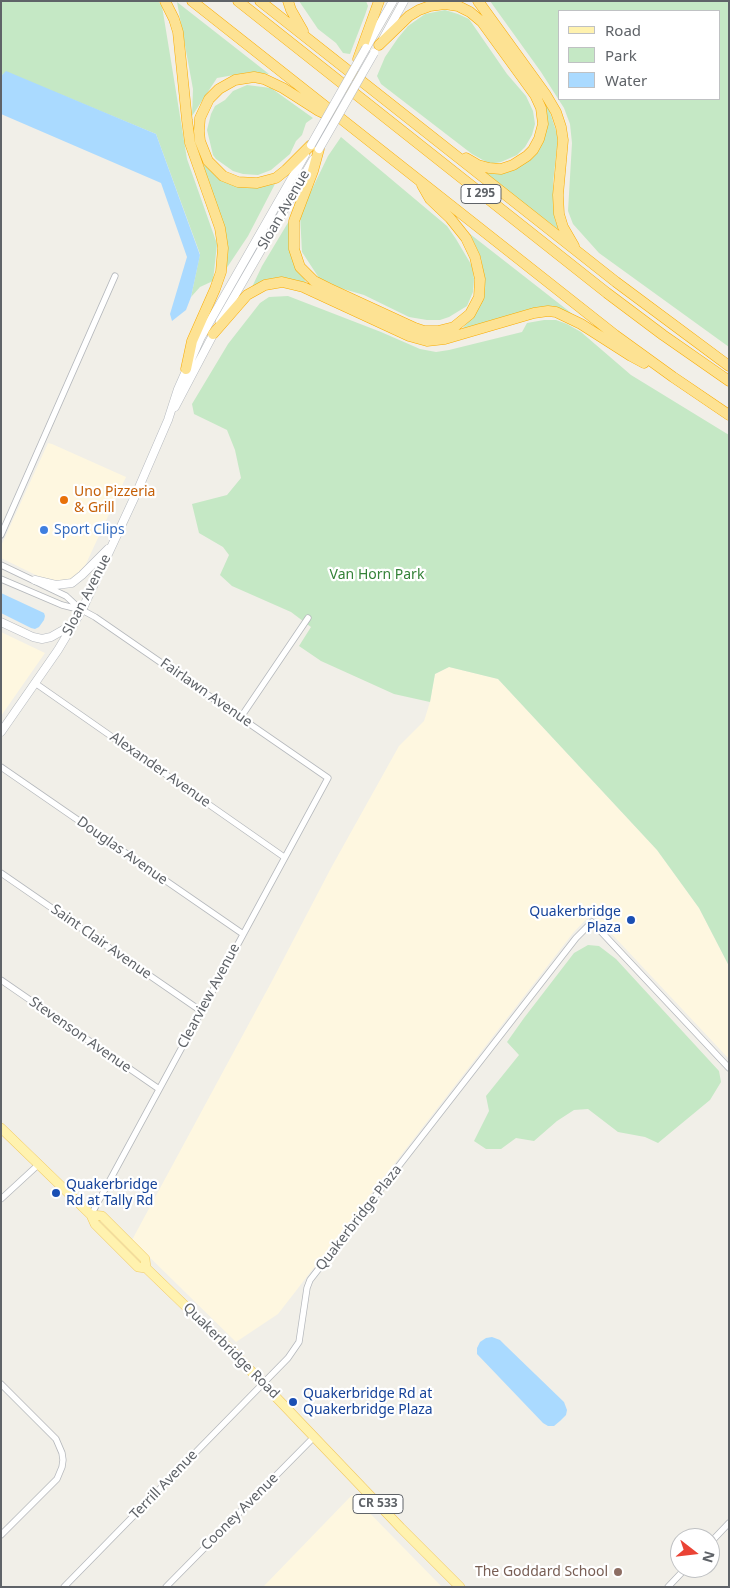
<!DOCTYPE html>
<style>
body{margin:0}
#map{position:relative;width:730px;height:1588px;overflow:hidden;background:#f1efe8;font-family:"Noto Sans",sans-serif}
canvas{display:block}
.frame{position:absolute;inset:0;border:2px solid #5f6368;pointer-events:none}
.legend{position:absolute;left:558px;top:10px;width:162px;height:90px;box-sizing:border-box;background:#fff;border:1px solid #bfc1c3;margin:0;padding:6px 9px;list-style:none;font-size:15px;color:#5f6368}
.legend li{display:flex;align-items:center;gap:10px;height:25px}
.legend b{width:25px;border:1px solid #bfc1c3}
.north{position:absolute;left:670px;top:1528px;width:50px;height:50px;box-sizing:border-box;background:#fff;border:1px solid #bfc1c3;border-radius:50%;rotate:106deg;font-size:14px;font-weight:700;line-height:20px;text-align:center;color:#5f6368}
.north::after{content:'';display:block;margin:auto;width:18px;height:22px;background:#ea4335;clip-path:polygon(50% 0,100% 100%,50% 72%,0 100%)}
</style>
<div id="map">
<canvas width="730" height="1588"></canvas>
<div class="frame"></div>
<ul class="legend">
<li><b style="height:6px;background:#fff2af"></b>Road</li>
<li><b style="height:14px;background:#c5e8c5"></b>Park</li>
<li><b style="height:14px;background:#aadaff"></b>Water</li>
</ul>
<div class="north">N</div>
</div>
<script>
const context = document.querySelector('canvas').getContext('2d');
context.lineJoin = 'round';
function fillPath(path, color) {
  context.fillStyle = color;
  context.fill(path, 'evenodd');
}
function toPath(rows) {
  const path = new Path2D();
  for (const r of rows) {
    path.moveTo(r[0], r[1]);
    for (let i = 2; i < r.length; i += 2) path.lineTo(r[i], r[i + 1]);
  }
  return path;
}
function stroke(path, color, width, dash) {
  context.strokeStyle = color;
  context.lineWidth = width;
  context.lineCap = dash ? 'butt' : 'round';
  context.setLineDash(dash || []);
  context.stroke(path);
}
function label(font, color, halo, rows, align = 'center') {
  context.font = font + ' "Noto Sans",sans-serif';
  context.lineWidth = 4.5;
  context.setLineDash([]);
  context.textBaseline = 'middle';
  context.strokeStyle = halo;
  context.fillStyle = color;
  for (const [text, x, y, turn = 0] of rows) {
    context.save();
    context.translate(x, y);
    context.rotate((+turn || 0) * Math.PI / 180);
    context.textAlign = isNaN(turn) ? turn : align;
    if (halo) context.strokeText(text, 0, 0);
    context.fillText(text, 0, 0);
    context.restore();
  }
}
fillPath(toPath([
 [48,443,52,444,126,477,85,566,72,580,57,583,46,580,1,558,1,546],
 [1,632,45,653,1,716],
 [449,667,498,679,657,850,699,908,729,966,729,1059,592,913,573,933,278,1314,236,1342,132,1240,272,981,331,868,399,746,424,721,430,702,435,674],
 [352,1495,442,1587,263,1587]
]), '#fef7e0');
fillPath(toPath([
 [1,1,158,1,162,6,187,159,217,244,213,281,200,287,191,297,200,254,156,134,6,72,1,76],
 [299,1,366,1,368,6,365,15,350,54,343,53,336,43,318,29],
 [490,1,729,1,729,347,599,253,573,224,568,211,572,143,570,124,564,108,541,72],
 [559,11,719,11,719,99,559,99],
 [177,2,269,74,251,72,217,78,192,116,193,89],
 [445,10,458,14,469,19,507,74,526,96,533,111,535,124,532,135,525,147,517,155,501,162,490,164,472,154,381,84,377,76,385,57,398,38,408,26,425,14],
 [247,85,271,88,313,118,306,123,302,135,296,141,290,154,271,170,258,175,243,174,233,171,216,159,213,155,207,130,211,114,215,106,225,100,233,91],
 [548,106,558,137,553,183,555,220,559,230,478,169,501,173,534,155,545,107],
 [341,137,447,226,456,239,472,266,474,279,473,292,467,306,449,317,440,320,427,320,409,317,364,295,340,288,319,278,302,252,300,214,328,156],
 [203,164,229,182,254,188,275,184,248,236,224,272,228,252,220,217],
 [289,221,290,252,307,284,279,277,252,287,262,266],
 [470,234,575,316,550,308,461,330,470,320,485,283,481,258],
 [288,296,381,332,420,349,436,352,449,350,522,332,527,323,544,320,556,320,567,324,581,332,631,375,729,435,729,966,699,908,657,850,498,679,449,667,435,674,430,702,394,694,321,661,299,646,311,627,291,612,232,586,220,575,229,555,223,547,199,533,192,504,227,495,241,478,235,450,227,430,194,414,192,404,228,344,260,303,269,297],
 [588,945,599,946,616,959,719,1071,721,1082,710,1100,658,1143,645,1137,618,1132,588,1109,574,1110,557,1121,534,1141,516,1138,501,1149,486,1149,474,1141,489,1111,486,1096,519,1055,507,1042,524,1018,574,953]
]), '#c5e8c5');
fillPath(toPath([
 [6,71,156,134,200,255,191,297,186,310,172,321,170,314,187,257,161,183,1,114,1,76],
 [1,593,44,613,45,616,44,620,39,627,35,629,31,628,1,613],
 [492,1337,500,1340,506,1346,564,1402,567,1410,566,1415,560,1421,554,1426,548,1426,543,1423,477,1354,477,1348,480,1342,486,1338]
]), '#aadaff');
const minor = toPath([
 [1,535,115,276],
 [1,565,66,596,80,609],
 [1,579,62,605,82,610,95,617,328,778,91,1215],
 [35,683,284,857],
 [241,717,308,618],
 [1,767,243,934],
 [1,873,201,1011],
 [1,980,159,1089],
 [1,1199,39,1164],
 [1,1384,56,1439,62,1453,63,1460,62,1467,57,1479,1,1535],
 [710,1543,729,1523],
 [64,1587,288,1358,299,1342,307,1288,310,1280,576,938,592,922,729,1068],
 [166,1587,314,1437],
 [668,1587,686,1568]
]);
const secondary = toPath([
 [383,39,404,1],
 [366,48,393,1],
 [220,321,313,160],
 [175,407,215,331],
 [35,580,56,585,72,583,82,575,108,549],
 [1,622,33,637,42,639,51,637,72,625],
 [1,732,58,650,82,610,136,494,168,420,178,389,201,337,305,155]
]);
const primary = toPath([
 [1,1128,91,1215,95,1224,138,1267,146,1268],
 [91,1215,102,1216,145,1259,146,1268,231,1350,401,1528,460,1587]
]);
const motorway = toPath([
 [165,1,174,19,178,32,187,120,190,143,220,228,223,248,221,272,215,289,192,341,186,369],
 [192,1,615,335,673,377,729,415],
 [238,1,607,293,663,335,729,381],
 [260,1,616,282,729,366],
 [288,1,291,10,303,31],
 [478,1,546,95,556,112,561,127,563,140,558,195,559,214,563,227,574,246],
 [379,45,409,16,419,10,430,6,445,4,458,6,470,12,482,22,535,95,541,108,543,124,539,139,533,150,527,156,513,165,501,169,489,168,478,165,466,158],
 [358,59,379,1],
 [311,145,286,170,276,178,257,183,238,182,223,176,208,161,200,141,199,131,200,118,209,99,219,89,235,80,254,77,264,79,283,88,319,111,334,118],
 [319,149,313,171,294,221,294,249,300,267,314,281,328,288,415,328,424,331,438,331,454,327,470,314,479,297,480,279,475,257,466,238,450,218,430,199,422,185],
 [213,334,247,295,265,285,282,282,303,287,409,336,427,341,445,339,534,313,548,311,556,312,581,324,631,356,644,363]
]);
stroke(minor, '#b5b8bc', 7);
stroke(secondary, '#b6babf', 9);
stroke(primary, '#f2c960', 10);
stroke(motorway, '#f9ab00', 11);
stroke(minor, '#fff', 5.5);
stroke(secondary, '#fff', 8);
stroke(primary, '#fff2af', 9);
stroke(motorway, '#fde293', 10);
const secondaryBridge = toPath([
 [311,145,366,48],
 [319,149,374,53]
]);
stroke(secondaryBridge, '#b6babf', 9, []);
stroke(secondaryBridge, '#fff', 8);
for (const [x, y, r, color] of [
 [64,500,5,"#e8710a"],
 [44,530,5,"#3f7fe0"],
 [631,920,5,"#1a4fb4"],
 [56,1193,5,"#1a4fb4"],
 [293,1402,5,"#1a4fb4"],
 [618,1572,5,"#8d6e63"]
]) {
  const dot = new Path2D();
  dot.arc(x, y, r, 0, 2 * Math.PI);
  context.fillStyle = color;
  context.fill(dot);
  stroke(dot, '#fff', 2);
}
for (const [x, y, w] of [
 [481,194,40],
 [378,1504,50]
]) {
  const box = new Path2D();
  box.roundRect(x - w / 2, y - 9.5, w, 19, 4);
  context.fillStyle = '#fff';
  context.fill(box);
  stroke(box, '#5f6368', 1);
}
label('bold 12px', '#5f6368', null, [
 ["I 295",481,194],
 ["CR 533",378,1504]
]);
label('14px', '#5f6368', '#fff', [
 ["Sloan Avenue",284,210,-60],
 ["Sloan Avenue",87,595,-63],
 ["Fairlawn Avenue",206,693,35],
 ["Alexander Avenue",160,770,35],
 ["Douglas Avenue",122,851,35],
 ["Saint Clair Avenue",101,942,35],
 ["Clearview Avenue",209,996,-62],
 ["Stevenson Avenue",80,1035,35],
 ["Quakerbridge Plaza",359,1218,-52],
 ["Quakerbridge Road",231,1351,45],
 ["Terrill Avenue",164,1485,-46],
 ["Cooney Avenue",240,1512,-45]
]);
label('14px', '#c56008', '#fff', [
 ["Uno Pizzeria",74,492],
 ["& Grill",74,508]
], 'left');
label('14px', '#366cbe', '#fff', [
 ["Sport Clips",54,530]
], 'left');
label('14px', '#348238', '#fff', [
 ["Van Horn Park",377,575]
]);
label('14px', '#164399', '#fff', [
 ["Quakerbridge",621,912,"right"],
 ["Plaza",621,928,"right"],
 ["Quakerbridge",66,1185],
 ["Rd at Tally Rd",66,1201],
 ["Quakerbridge Rd at",303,1394],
 ["Quakerbridge Plaza",303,1410]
], 'left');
label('14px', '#785e54', '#fff', [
 ["The Goddard School",608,1572]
], 'right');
</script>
